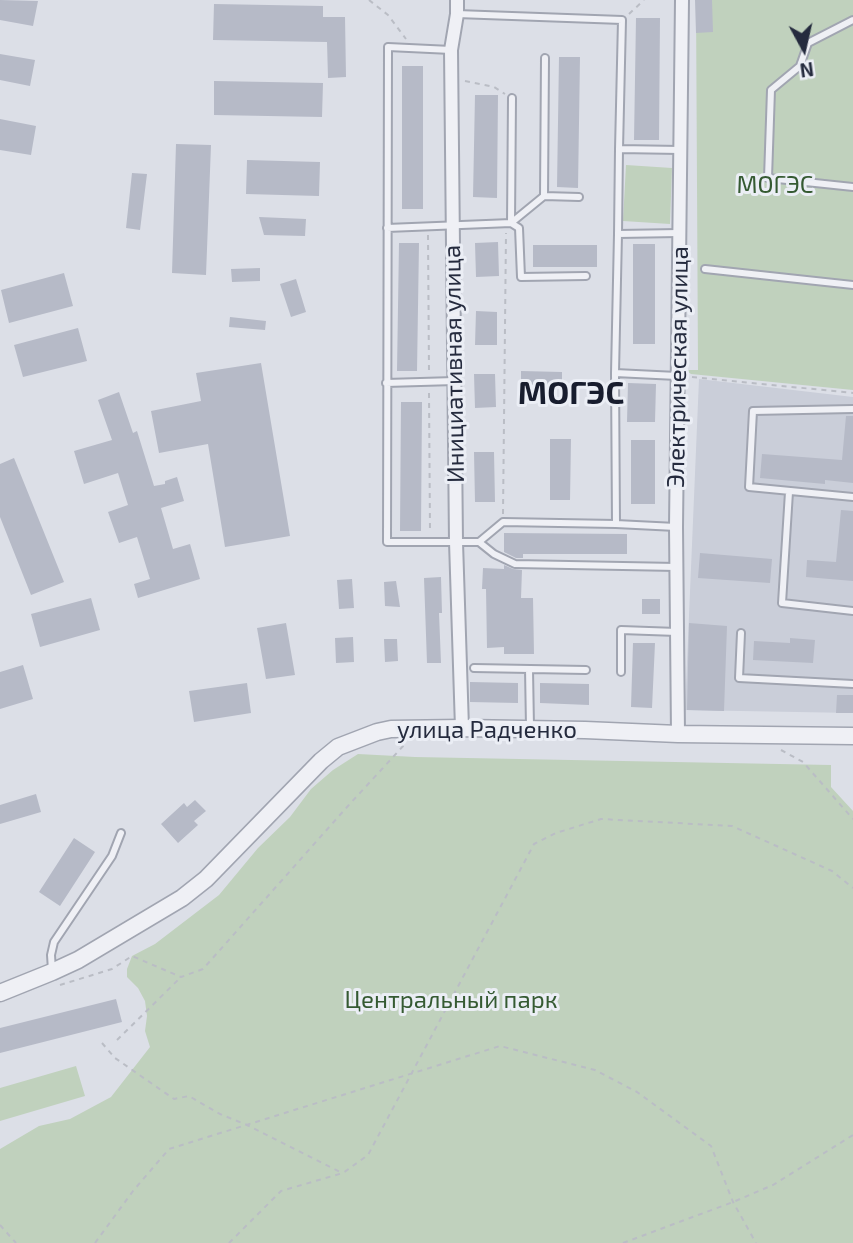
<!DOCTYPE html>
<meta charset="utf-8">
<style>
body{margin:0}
#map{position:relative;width:853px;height:1243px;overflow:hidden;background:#dcdfe7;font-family:"Exo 2",sans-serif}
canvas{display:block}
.north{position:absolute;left:769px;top:14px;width:70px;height:70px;-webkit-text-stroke:5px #ebeef5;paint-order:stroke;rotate:172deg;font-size:19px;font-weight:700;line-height:28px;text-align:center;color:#252b3e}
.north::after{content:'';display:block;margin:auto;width:24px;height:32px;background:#252b3e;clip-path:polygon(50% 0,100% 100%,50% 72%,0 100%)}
</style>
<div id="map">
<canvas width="853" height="1243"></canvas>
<div class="north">N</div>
</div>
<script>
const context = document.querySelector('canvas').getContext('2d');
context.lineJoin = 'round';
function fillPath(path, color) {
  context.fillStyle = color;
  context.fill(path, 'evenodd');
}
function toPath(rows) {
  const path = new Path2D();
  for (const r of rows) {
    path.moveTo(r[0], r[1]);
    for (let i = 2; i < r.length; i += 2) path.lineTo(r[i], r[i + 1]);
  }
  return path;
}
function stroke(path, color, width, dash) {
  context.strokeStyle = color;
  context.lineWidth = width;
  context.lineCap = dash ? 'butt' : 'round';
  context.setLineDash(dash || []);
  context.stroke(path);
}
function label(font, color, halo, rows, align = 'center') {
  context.font = font + ' "Exo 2",sans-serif';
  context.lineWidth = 6;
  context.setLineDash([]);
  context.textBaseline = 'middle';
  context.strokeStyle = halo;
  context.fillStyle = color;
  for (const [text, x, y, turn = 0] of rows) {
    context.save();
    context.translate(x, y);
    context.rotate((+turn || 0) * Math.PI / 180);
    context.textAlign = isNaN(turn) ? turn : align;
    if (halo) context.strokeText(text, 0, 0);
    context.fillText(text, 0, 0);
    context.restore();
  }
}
fillPath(toPath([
 [699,379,853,397,853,713,685,710]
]), '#caced9');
fillPath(toPath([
 [696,0,853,0,853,390,691,374,687,371,687,370,698,370],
 [626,165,672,168,670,224,623,221],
 [358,754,415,757,831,765,831,787,853,811,853,1243,0,1243,0,1149,39,1126,70,1119,111,1097,150,1047,145,1031,147,1016,145,1001,138,988,127,977,127,969,132,956,155,944,219,895,258,848,290,817,311,789,333,770],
 [76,1066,85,1096,0,1121,0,1088]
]), '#c0d1bd');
fillPath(toPath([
 [0,0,38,1,33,26,0,20],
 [695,0,712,0,713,32,696,33],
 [214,4,323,6,323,17,345,17,346,77,328,78,327,42,213,40],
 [636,18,660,18,659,140,634,140],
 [0,54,35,60,30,86,0,80],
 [559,57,580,57,578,188,557,187],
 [402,66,423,66,423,209,402,209],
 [214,81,323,83,322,117,214,115],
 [475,95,498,95,497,198,473,197],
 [0,119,36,126,31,155,0,150],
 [176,144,211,145,206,275,172,273],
 [247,160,320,162,319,196,246,194],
 [132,173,147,174,140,230,126,228],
 [259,217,306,219,305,236,264,235],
 [498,242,499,276,476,277,475,243],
 [399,243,419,243,417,371,397,371],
 [633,244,655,244,655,344,633,344],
 [533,245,597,245,597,267,533,267],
 [260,268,260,281,232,282,231,269],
 [64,273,73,306,9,323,1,290],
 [296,279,306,312,291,317,280,284],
 [476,311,497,312,497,345,475,345],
 [230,317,266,321,265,330,229,327],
 [78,328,87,361,23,377,14,345],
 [261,363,290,536,225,547,208,444,159,453,151,411,201,401,196,373],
 [521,371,562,372,562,386,521,385],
 [474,374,495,374,496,407,475,408],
 [628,383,656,384,655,422,627,422],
 [119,392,133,433,137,431,154,486,165,484,165,481,177,477,184,501,161,508,173,549,190,544,200,579,138,598,134,584,150,579,137,537,119,543,108,512,128,505,118,473,84,484,74,451,112,440,98,400],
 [401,402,422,402,421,531,400,531],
 [846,416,853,416,853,483,825,480,825,484,760,478,762,454,842,460],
 [550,439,571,439,570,500,550,500],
 [631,440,655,440,655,504,631,504],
 [474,452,494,452,495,502,475,502],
 [14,458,64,582,31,595,0,517,0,464],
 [841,510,853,511,853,581,806,577,807,560,836,562],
 [504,533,627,534,627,554,523,554,523,558,516,558,504,552],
 [700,553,772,559,770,583,698,578],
 [504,565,513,569,522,570,521,598,533,598,534,654,504,654,504,647,487,648,486,589,482,589,483,568,504,569],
 [441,577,442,613,439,613,441,663,427,663,424,578],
 [352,579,354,608,339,609,337,580],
 [396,581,400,607,385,606,384,582],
 [91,598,100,630,40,647,31,614],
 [642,599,660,599,660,614,642,614],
 [286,623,295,675,266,679,257,628],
 [689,623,727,626,724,711,687,710],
 [353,637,354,662,336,663,335,638],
 [790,638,815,640,813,663,753,660,754,641,790,643],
 [384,639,397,639,398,661,385,662],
 [633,643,655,643,652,708,631,707],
 [23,665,33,699,0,709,0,672],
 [470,682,518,683,518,703,470,702],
 [247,683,251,713,194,722,189,691],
 [540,683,589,684,589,705,540,703],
 [837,695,853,695,853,713,836,713],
 [36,794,41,812,0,824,0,805],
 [195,800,206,811,194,821,198,825,178,843,161,824,184,803,187,807],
 [74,838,95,852,60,906,39,892],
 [116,999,122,1022,0,1053,0,1028]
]), '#b6bac7');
const service = toPath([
 [457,14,622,20,619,149,680,150],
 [853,20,808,43,800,66,771,90,768,178,853,187],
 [451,50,388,47,387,542,479,542,503,522,616,524,676,527],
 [544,196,545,58],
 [579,197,544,196,511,223,519,228,521,277,586,276],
 [387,228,511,223,512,98],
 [618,234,619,149],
 [705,269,853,285],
 [615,373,618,234,679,233],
 [386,383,455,381],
 [853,409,753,411,749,487,853,497],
 [789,492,782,603,853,611],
 [616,524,615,373,677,376],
 [479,542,494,554,515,564,677,567],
 [741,633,739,678,853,684],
 [474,668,586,670],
 [529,669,530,727],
 [621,672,621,630,677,632],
 [52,970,51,955,54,942,112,856,121,833]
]);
const minor = toPath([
 [457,0,457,14,451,50,456,542,462,728],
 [678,734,676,527,682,0]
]);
const tertiary = toPath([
 [0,993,52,972,78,960,182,898,206,879,321,761,338,747,377,732,391,729,462,728,585,730,678,734,853,736]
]);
stroke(service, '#a1a5b1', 10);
stroke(minor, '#a1a5b1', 16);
stroke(tertiary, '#a1a5b1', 19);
stroke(toPath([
 [369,0,388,15,406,39],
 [629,14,644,0],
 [465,81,494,87,505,94],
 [428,235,429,373],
 [692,377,853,393],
 [429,393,430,531],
 [503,514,506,233],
 [781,750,803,762,853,819],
 [60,985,112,969,132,956,181,977,203,969,347,807,405,744],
 [117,1040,181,977],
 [102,1043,115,1058,174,1099,189,1096,220,1114,247,1125,342,1173],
 [0,1225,16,1243],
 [95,1243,133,1191,169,1149,500,1046,595,1070,637,1092,711,1146,733,1202,756,1243],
 [229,1243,281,1191,343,1173,368,1155,534,844,556,833,601,819,732,826,832,871,853,888],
 [623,1243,733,1202,773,1185,853,1135]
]), '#babdc5', 2, [5, 5]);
stroke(service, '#eff0f5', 6);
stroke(minor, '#eff0f5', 12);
stroke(tertiary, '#eff0f5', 16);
label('24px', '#355a32', '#ebeef5', [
 ["МОГЭС",775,185],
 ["Центральный парк",451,1000]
]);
label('24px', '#252b3e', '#ebeef5', [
 ["Инициативная улица",454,364,-91],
 ["Электрическая улица",678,367,-89],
 ["улица Радченко",487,730]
]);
label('bold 32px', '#181d2e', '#ebeef5', [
 ["МОГЭС",571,393]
]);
</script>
